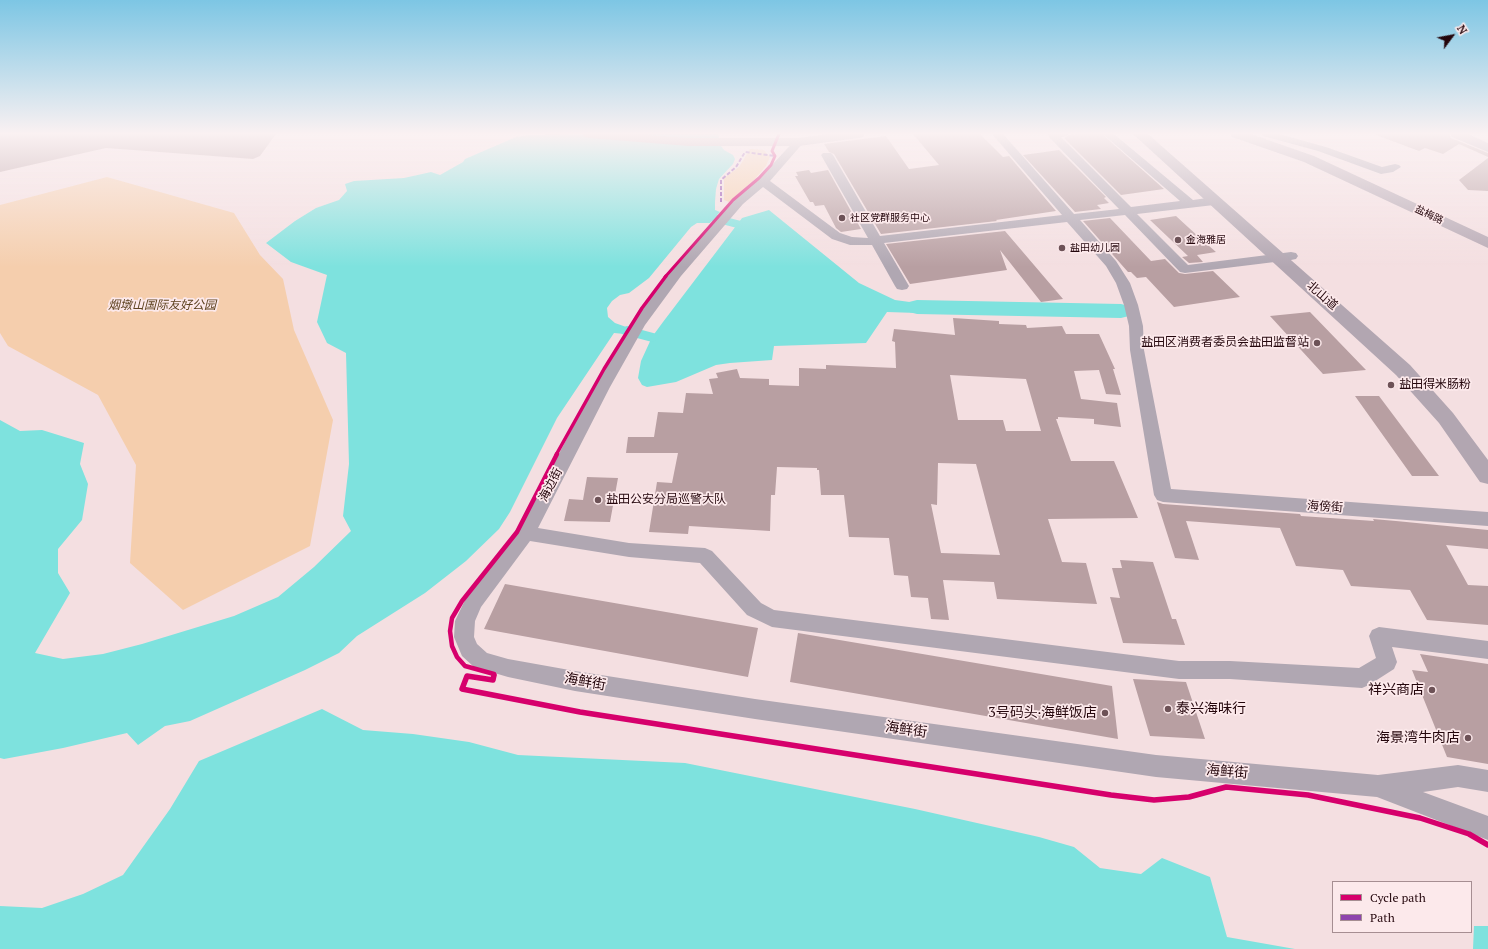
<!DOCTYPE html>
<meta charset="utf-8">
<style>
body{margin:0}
#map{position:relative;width:1488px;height:949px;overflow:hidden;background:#f4dfe1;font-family:"PT Serif",serif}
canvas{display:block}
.legend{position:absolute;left:1332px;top:881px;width:140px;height:52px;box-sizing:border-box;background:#fce9eb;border:1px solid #a68e92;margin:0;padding:5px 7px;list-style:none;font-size:12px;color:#24060c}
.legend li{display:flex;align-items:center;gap:8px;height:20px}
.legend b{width:20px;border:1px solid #a68e92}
.north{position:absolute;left:1432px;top:16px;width:40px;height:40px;-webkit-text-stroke:3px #fce9eb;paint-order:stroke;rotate:58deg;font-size:11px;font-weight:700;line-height:16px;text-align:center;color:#24060c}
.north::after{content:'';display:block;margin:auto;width:14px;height:18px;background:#24060c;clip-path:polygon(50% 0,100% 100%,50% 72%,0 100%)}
</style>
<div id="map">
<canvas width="1488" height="949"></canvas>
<ul class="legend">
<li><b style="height:5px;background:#d6006c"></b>Cycle path</li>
<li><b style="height:5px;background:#8e44ad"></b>Path</li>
</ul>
<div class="north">N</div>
</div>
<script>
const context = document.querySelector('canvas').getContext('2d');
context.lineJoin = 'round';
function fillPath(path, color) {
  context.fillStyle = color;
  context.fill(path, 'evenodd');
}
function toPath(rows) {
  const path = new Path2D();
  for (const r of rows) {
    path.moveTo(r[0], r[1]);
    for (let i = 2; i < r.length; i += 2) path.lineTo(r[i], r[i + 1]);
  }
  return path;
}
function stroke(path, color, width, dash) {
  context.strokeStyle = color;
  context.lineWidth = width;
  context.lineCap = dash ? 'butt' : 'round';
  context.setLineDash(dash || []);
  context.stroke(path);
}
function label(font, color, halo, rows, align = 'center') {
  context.font = font + ' "PT Serif","Noto Sans SC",serif';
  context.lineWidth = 3.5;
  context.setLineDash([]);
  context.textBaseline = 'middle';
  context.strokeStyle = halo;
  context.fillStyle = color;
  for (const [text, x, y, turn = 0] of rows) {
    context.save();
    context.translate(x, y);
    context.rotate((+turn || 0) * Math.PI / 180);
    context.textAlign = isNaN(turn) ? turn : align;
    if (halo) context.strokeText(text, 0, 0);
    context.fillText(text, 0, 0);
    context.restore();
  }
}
fillPath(toPath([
 [750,149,764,150,770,157,766,166,755,179,729,202,724,200,724,178,739,167],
 [107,177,234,213,260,255,283,279,294,330,333,420,310,546,183,610,130,563,136,465,98,395,8,346,0,333,0,205]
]), '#f5cead');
fillPath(toPath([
 [603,134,718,134,721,146,724,150,733,155,735,159,733,164,719,179,716,189,715,202,715,210,720,212,714,218,710,223,697,223,691,227,649,278,629,293,620,295,612,301,607,308,608,317,615,323,629,328,625,334,614,333,557,418,510,512,499,529,466,561,425,593,357,636,339,653,305,670,190,721,165,726,138,745,127,733,63,748,4,759,0,758,0,420,20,431,42,430,84,443,80,464,88,484,82,520,58,549,58,573,70,593,35,653,63,659,103,654,142,644,234,616,278,597,314,567,351,531,343,516,349,464,346,353,327,343,317,322,327,275,291,262,266,243,295,221,316,208,339,200,347,191,345,184,354,181,404,178,431,172,440,175,463,162,465,159,516,137,529,135],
 [769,210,859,283,895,300,917,303,918,313,887,312,866,343,774,346,772,360,730,363,716,365,676,382,647,387,642,385,638,378,641,361,652,337,663,322,742,218],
 [322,709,363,730,413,734,469,742,518,755,685,763,915,809,1039,837,1074,847,1100,868,1141,874,1162,858,1210,877,1227,937,1295,949,0,949,0,906,42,908,83,894,123,875,170,809,199,761],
 [1474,926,1488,926,1488,949,1473,949]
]), '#7ee2de');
fillPath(toPath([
 [714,214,741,221,743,224,741,227,737,228,710,221,708,218,710,215,714,214],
 [627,326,657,334,659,337,657,340,652,342,622,334,620,331,622,328,627,326]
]), '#7ee2de');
fillPath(toPath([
 [917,300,1121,304,1129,306,1133,311,1129,316,1121,318,917,314,909,312,905,307,909,302,917,300]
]), '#7ee2de');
fillPath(toPath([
 [0,134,276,134,260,156,253,159,106,148,0,172],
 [913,134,980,134,1003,157,1009,156,1056,211,996,220,997,221,881,234,834,154,829,152,824,144,886,136,909,169,939,165],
 [1078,134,1102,134,1164,189,1121,195,1064,138,1069,135],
 [1376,134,1449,134,1451,138,1488,153,1488,157,1459,144,1443,154,1425,148,1419,151,1376,135],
 [1059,150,1106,197,1104,198,1109,203,1097,205,1101,209,1075,212,1023,155],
 [1488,158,1488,191,1468,190,1459,180],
 [809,170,811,173,828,170,861,229,841,232,836,228,824,205,815,206,813,202,810,202,795,176,798,176,796,172],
 [1176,216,1201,239,1216,252,1197,255,1203,262,1189,263,1182,257,1188,256,1150,220],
 [1110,218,1151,261,1165,259,1179,273,1185,274,1213,271,1240,297,1174,307,1146,277,1137,278,1131,272,1128,272,1083,221],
 [1005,231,1063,299,1041,302,1000,250,1007,270,910,284,886,244],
 [1310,312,1366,370,1323,374,1270,316],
 [953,318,999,321,999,324,1026,325,1027,328,1062,326,1066,334,1099,334,1115,369,1113,369,1121,395,1106,394,1099,370,1074,371,1081,399,1117,403,1121,427,1094,424,1094,419,1058,417,1058,419,1056,419,1071,461,1114,461,1138,518,1048,519,1062,562,1086,563,1097,604,997,599,994,582,943,580,949,620,931,619,928,598,911,597,908,576,894,575,889,538,849,537,844,495,821,495,819,470,817,470,817,468,777,467,775,495,771,495,770,531,689,526,688,534,649,532,657,482,672,483,678,453,626,453,628,437,654,437,658,412,683,413,686,393,713,394,709,379,718,378,716,373,737,369,740,378,769,379,769,385,799,386,799,368,826,369,826,365,896,368,895,342,892,341,894,329,955,335],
 [950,375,1026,379,1041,431,1006,431,1003,420,958,420],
 [938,463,976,464,1000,555,941,553,931,504,937,505],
 [1355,396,1379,396,1439,476,1412,476],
 [587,477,618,478,610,522,564,521,569,499,583,500],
 [1157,502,1163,504,1300,514,1301,516,1374,521,1373,519,1396,521,1488,530,1488,549,1446,545,1468,585,1488,586,1488,625,1427,620,1410,590,1351,586,1343,570,1296,566,1280,528,1186,521,1199,560,1175,558],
 [1120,560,1153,562,1172,619,1176,619,1185,645,1123,643,1110,597,1120,598,1112,568,1122,568],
 [505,584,758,628,748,677,484,629],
 [798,633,1112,686,1118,739,790,682],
 [1420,654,1488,664,1488,764,1447,757,1412,670,1428,672],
 [1133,679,1186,682,1205,739,1150,736]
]), '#b89fa2');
fillPath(toPath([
 [992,134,1003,134,1074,214,1119,209,1049,137,1048,134,1068,134,1067,136,1061,137,1131,207,1180,201,1103,134,1114,134,1193,200,1214,197,1218,198,1220,201,1218,204,1214,205,1137,214,1188,265,1291,252,1296,253,1298,256,1296,259,1291,260,1185,273,1180,272,1125,215,1080,220,1116,261,1130,283,1138,305,1143,326,1144,350,1171,489,1488,512,1488,526,1163,502,1157,500,1154,495,1130,350,1129,326,1124,305,1116,283,1106,266,1067,222,884,243,909,286,907,289,902,290,897,289,895,286,872,245,850,245,832,239,763,187,743,204,681,276,645,325,610,387,538,528,629,543,705,548,712,551,761,603,774,610,1179,661,1230,661,1359,668,1376,658,1369,636,1372,630,1379,627,1488,641,1488,659,1392,647,1397,662,1394,669,1369,685,1362,688,1230,679,1179,679,772,627,747,615,700,563,629,557,530,541,481,607,475,621,474,637,477,644,487,653,508,659,575,671,755,699,1156,755,1378,775,1458,765,1488,770,1488,792,1458,787,1423,792,1488,816,1488,840,1377,797,1156,777,755,719,575,691,508,677,474,667,462,656,454,637,455,621,467,596,520,528,594,387,634,321,671,270,735,198,759,179,795,140,799,139,804,142,770,181,840,233,852,237,868,238,821,155,823,153,831,153,833,155,880,236,1062,215,992,134],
 [1262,134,1279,134,1326,147,1382,167,1395,164,1399,165,1401,167,1393,172,1381,174,1318,151,1263,136,1262,134]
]), '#b0a7b2');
fillPath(toPath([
 [583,134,628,134,688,138,799,138,828,134,865,134,863,137,858,138,799,146,688,146,590,138,585,137,583,134],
 [1133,134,1148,134,1410,365,1453,413,1488,460,1488,484,1480,482,1439,423,1396,375,1133,134]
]), '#b2a6b1');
fillPath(toPath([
 [1230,134,1251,134,1314,156,1488,237,1488,248,1304,162,1232,137,1230,134]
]), '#b6a8b3');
fillPath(toPath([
 [1450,134,1468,134,1488,143,1488,152,1452,137,1450,134]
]), '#b1a3ae');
stroke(toPath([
 [721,202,721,180,736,167,745,152,775,156]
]), '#8e44ad', 2, [4, 2]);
stroke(toPath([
 [665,277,733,200,759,178,771,165,775,156,772,151,779,134]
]), '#d6006c', 3);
stroke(toPath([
 [556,455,604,369,642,308,666,276]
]), '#d6006c', 3.5);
stroke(toPath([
 [494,676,494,674,465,666,457,657,452,646,450,631,452,618,462,601,517,532,557,454]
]), '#d6006c', 4.5);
stroke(toPath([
 [494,675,493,680,467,676,462,689,580,712,1111,795,1154,800,1189,797,1226,787,1308,795,1420,818,1469,834,1488,845]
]), '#d6006c', 5.5);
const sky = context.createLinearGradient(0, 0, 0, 267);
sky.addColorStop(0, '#7dc6e4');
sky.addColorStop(0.5, '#faf1f2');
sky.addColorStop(1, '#faf1f200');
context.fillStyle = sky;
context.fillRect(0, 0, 1488, 267);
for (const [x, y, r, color] of [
 [842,218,4,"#6d5257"],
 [1178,240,4,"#6d5257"],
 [1062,248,4,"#6d5257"],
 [1317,343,4,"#6d5257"],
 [1391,385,4,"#6d5257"],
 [598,500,4,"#6d5257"],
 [1432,690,4,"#6d5257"],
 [1168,709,4,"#6d5257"],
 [1105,713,4,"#6d5257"],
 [1468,738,4,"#6d5257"]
]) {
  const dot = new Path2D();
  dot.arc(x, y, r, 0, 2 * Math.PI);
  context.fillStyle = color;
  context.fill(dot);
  stroke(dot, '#fce9eb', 1.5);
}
label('10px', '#24060c', '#fce9eb', [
 ["盐梅路",1429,215,25]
]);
label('10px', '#24060c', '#fce9eb', [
 ["社区党群服务中心",850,218],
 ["金海雅居",1186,240],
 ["盐田幼儿园",1070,248]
], 'left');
label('12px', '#24060c', '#fce9eb', [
 ["北山道",1322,296,41],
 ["海边街",551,485,-63],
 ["海傍街",1325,507,4]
]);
label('italic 12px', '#5d421f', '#fce9eb', [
 ["烟墩山国际友好公园",162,306]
]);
label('12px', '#24060c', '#fce9eb', [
 ["盐田区消费者委员会盐田监督站",1309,343,"right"],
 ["盐田得米肠粉",1399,385],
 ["盐田公安分局巡警大队",606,500]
], 'left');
label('14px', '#24060c', '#fce9eb', [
 ["海鲜街",585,682,10],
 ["海鲜街",906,730,8],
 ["海鲜街",1227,772,5]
]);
label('14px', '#24060c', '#fce9eb', [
 ["祥兴商店",1424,690],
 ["泰兴海味行",1176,709,"left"],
 ["3号码头·海鲜饭店",1097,713],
 ["海景湾牛肉店",1460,738]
], 'right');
</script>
